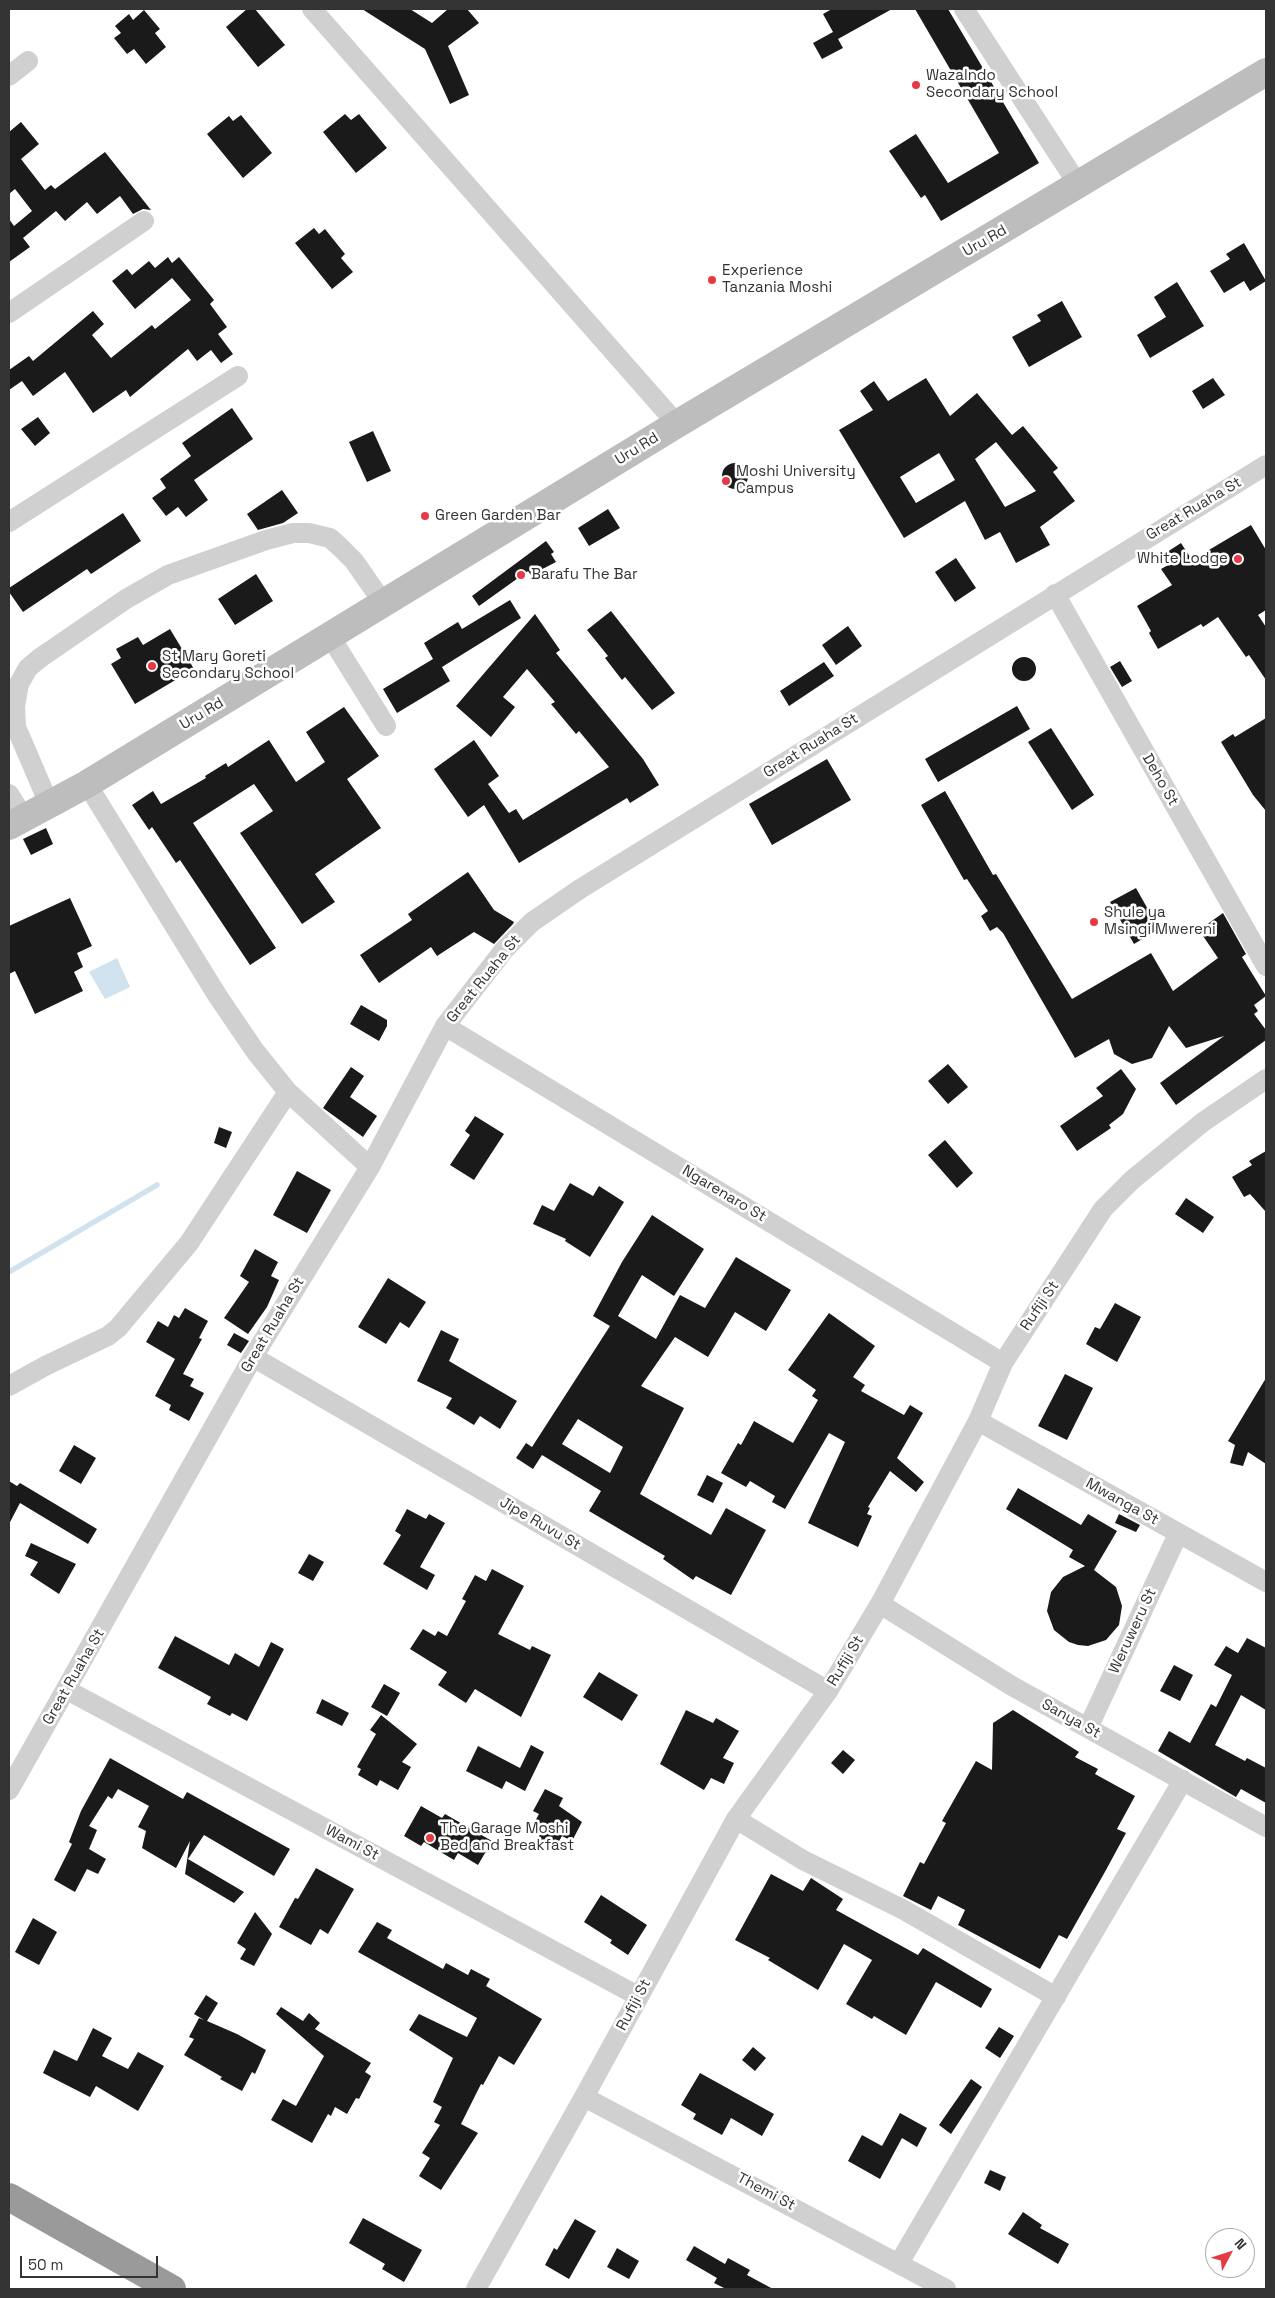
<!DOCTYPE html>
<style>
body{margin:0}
#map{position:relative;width:1275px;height:2298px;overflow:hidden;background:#fff;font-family:"Space Grotesk",sans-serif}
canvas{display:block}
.frame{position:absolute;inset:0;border:10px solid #333;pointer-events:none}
.north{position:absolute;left:1205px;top:2228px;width:50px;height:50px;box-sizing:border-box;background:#fff;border:1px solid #adadad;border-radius:50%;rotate:50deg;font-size:14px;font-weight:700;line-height:20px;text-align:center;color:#333}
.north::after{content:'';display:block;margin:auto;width:18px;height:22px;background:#e63946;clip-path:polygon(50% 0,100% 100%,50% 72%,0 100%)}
.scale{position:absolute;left:20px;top:2256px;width:138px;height:22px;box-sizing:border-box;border:2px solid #333;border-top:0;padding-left:6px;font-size:15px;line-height:18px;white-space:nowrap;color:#333;-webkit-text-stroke:4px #fff;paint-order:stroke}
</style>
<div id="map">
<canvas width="1275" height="2298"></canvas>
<div class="frame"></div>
<div class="north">N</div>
<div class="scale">50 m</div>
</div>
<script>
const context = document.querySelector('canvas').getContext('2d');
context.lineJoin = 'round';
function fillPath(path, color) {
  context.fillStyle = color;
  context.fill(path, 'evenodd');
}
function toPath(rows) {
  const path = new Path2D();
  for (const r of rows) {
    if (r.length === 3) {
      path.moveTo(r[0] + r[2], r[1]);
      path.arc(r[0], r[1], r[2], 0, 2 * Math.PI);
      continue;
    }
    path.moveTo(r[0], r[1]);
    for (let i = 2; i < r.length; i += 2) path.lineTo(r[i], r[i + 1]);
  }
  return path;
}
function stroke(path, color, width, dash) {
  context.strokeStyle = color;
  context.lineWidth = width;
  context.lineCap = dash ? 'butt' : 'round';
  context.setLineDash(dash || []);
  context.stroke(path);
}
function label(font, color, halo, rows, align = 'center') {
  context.font = font + ' "Space Grotesk",sans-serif';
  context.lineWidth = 5;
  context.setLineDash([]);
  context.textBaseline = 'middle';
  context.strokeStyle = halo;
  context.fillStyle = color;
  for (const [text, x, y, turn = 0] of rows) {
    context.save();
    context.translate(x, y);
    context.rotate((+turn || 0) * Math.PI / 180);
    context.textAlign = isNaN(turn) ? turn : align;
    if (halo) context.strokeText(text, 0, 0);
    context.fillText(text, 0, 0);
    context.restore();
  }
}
fillPath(toPath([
 [117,958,130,987,105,999,89,972]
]), '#cfe2ee');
stroke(toPath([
 [9,1272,157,1185]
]), '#cfe2ee', 5.5);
fillPath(toPath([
 [247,9,255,9,285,45,258,67,226,27],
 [362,9,410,9,432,23,448,9,467,9,479,23,448,46,469,95,450,104,425,49],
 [832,9,892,9,838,39,843,48,822,59,813,43,833,32,823,14],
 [915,9,948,9,1039,163,941,221,925,195,921,198,889,151,916,134,948,183,999,153],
 [144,10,160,29,155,33,166,47,146,64,134,49,127,54,114,38,121,33,115,26,129,14,133,20],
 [345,114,351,120,359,114,387,148,356,173,323,132],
 [241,115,272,153,243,178,207,134,229,116,233,121],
 [21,122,39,144,21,159,45,190,51,185,55,189,105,152,151,210,143,209,133,214,120,196,97,214,87,202,65,221,56,211,23,238,30,247,9,262,9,219,14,226,32,211,15,189,9,194,9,132],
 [314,228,319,234,325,229,345,254,341,258,353,272,332,289,295,243],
 [1244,243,1266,281,1250,291,1244,281,1224,293,1210,271,1230,259,1226,254],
 [168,257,172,263,179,257,214,300,210,304,227,327,218,334,233,354,221,363,211,350,197,361,188,349,130,397,126,390,93,413,65,372,33,396,22,381,9,390,9,370,29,356,33,361,93,311,104,324,92,335,111,358,152,325,155,329,191,300,172,278,135,309,112,281,127,269,132,275,149,261,155,268],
 [1177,282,1204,326,1150,358,1137,335,1166,317,1154,297],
 [1062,301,1082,337,1029,367,1012,337,1041,321,1037,315],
 [926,378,950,416,977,393,1012,435,1023,426,1058,468,1053,472,1075,501,1040,527,1050,545,1016,563,1000,532,985,540,965,501,904,538,839,430,873,410,860,391,874,381,888,401],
 [996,442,1036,491,1005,507,975,459],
 [939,453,955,480,916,503,900,477],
 [1213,378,1225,395,1203,409,1192,391],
 [232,408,253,439,194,480,208,500,186,517,178,507,166,516,152,498,166,488,160,479,191,456,182,443],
 [38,417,50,433,35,446,21,429],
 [373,431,391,471,367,482,349,442],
 [735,476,13],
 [282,490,298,513,283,523,258,530,247,514],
 [608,509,620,528,589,546,578,528],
 [123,513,141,541,91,574,87,569,23,612,9,592,9,588],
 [1251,525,1266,550,1266,610,1258,615,1266,627,1266,680,1249,655,1246,657,1218,617,1203,627,1201,624,1158,649,1149,633,1151,631,1137,606,1172,585,1161,569,1170,564,1164,554,1181,543,1192,560],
 [546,541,554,552,551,554,556,562,531,575,528,571,479,606,472,596],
 [956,558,976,588,955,602,935,572],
 [256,574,273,601,235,625,218,599],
 [510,600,521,618,442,667,450,681,397,713,383,689,433,659,424,643,458,622,462,629],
 [611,611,675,693,652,710,625,677,622,680,605,658,608,656,587,630],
 [535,614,560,650,556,653,643,759,659,785,630,803,627,798,519,863,484,805,468,817,434,769,474,740,499,776,488,784,509,813,516,809,523,820,609,767,579,731,576,734,551,704,555,702,527,669,503,697,515,707,491,737,456,706],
 [848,626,862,646,836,665,822,645],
 [170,629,194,669,135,704,111,664,121,658,116,649,138,637,143,645],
 [1024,669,12],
 [1120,661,1132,681,1122,687,1110,667],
 [824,662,834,676,789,706,780,691],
 [1017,706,1030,729,938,782,925,759],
 [344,707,379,756,347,779,381,828,315,874,335,902,302,924,240,833,273,811,254,784,193,823,276,948,250,965,180,860,176,863,152,827,149,830,132,805,153,791,161,804,206,778,205,776,226,763,228,767,269,740,296,782,325,762,306,732],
 [1266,718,1266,811,1253,795,1221,742,1233,734,1235,737],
 [1051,728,1094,795,1072,810,1028,742],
 [827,759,851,800,772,845,749,804],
 [945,791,993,875,996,874,1072,999,1151,953,1173,991,1218,958,1199,930,1223,913,1246,954,1242,957,1266,996,1254,1005,1258,1011,1254,1014,1266,1030,1266,1040,1176,1105,1160,1083,1224,1036,1186,1048,1169,1026,1152,1058,1132,1064,1114,1054,1109,1039,1075,1058,1003,933,997,927,990,931,981,916,988,911,967,879,964,880,921,805],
 [46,828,53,844,31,855,23,839],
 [468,872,494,910,514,922,513,924,494,944,474,932,437,956,431,947,379,983,360,955,412,920,408,914],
 [1136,888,1159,929,1134,944,1110,902],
 [70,898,92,946,77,953,83,967,74,972,83,991,35,1014,15,971,9,974,9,926],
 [361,1005,387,1020,387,1026,379,1041,350,1024],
 [948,1064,968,1087,948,1104,928,1081],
 [351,1067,364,1076,350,1097,377,1116,363,1137,323,1108],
 [1121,1069,1136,1089,1123,1114,1109,1125,1111,1128,1077,1151,1060,1126,1103,1096,1096,1088],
 [475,1116,504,1134,474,1180,450,1165,470,1135,465,1131],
 [219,1127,232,1132,226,1148,214,1143],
 [945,1140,973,1173,957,1188,928,1155],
 [1266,1151,1266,1212,1250,1194,1244,1197,1232,1177,1252,1165,1249,1161],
 [297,1171,331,1190,307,1233,273,1215],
 [570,1183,593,1196,599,1186,624,1202,590,1257,565,1241,566,1239,533,1224,542,1205,554,1211],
 [1186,1198,1214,1217,1203,1233,1175,1214],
 [652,1215,704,1249,674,1296,642,1275,618,1316,656,1339,680,1295,705,1308,736,1257,791,1290,766,1331,735,1312,708,1357,675,1337,641,1386,684,1408,640,1494,711,1535,726,1508,766,1530,731,1595,696,1576,693,1580,663,1559,665,1556,589,1511,601,1491,542,1455,533,1469,516,1458,526,1443,532,1447,610,1326,593,1316,622,1262],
 [578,1419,623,1447,610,1473,562,1444],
 [255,1249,278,1262,271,1276,279,1280,267,1307,248,1334,224,1318,249,1282,240,1276],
 [388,1278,426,1302,409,1328,400,1322,386,1344,358,1327],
 [1115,1303,1141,1317,1117,1362,1086,1344,1095,1327,1100,1329],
 [185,1308,208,1321,199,1338,202,1339,183,1374,194,1379,190,1386,204,1393,189,1421,169,1410,171,1405,155,1396,175,1359,146,1342,158,1321,168,1327,174,1315,179,1318],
 [829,1313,875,1346,853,1377,865,1385,861,1391,904,1415,910,1405,923,1413,897,1458,924,1482,916,1492,890,1471,868,1507,870,1508,867,1514,872,1516,858,1547,808,1523,845,1442,829,1433,785,1509,772,1502,775,1496,750,1481,746,1487,721,1473,738,1443,741,1445,754,1421,793,1443,818,1400,812,1396,816,1390,788,1370],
 [441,1330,459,1339,449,1361,517,1401,500,1429,480,1416,474,1425,446,1408,452,1398,417,1381],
 [234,1333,249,1341,241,1353,227,1345],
 [1065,1374,1093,1388,1067,1440,1038,1426],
 [1266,1378,1266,1464,1248,1452,1243,1466,1230,1463,1235,1445,1228,1441],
 [74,1445,96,1458,81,1484,59,1471],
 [707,1475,723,1483,713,1503,697,1495],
 [9,1481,17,1486,20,1483,97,1529,88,1544,20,1503,9,1524],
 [1018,1488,1081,1525,1088,1514,1117,1531,1094,1570,1116,1587,1122,1606,1119,1625,1106,1640,1088,1646,1078,1645,1069,1642,1054,1630,1047,1611,1051,1592,1063,1577,1085,1566,1069,1557,1073,1550,1006,1509],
 [407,1509,426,1519,429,1514,445,1523,420,1567,435,1575,427,1590,383,1564,401,1535,395,1531],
 [1119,1514,1140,1525,1136,1532,1115,1523],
 [31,1543,76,1564,59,1594,30,1575,38,1562,25,1556],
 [309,1554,324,1562,313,1581,298,1573],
 [492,1569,524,1586,498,1634,530,1650,532,1646,551,1655,521,1717,475,1689,466,1703,438,1685,447,1672,410,1649,423,1629,435,1636,438,1631,447,1636,466,1601,462,1599,475,1575,486,1581],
 [175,1636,229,1665,235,1653,259,1667,271,1642,284,1649,247,1721,232,1713,230,1716,207,1704,211,1697,158,1668],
 [1247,1638,1266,1648,1266,1710,1241,1695,1215,1745,1245,1761,1247,1758,1266,1768,1266,1803,1241,1789,1236,1797,1158,1751,1169,1731,1190,1743,1211,1704,1216,1707,1232,1675,1214,1665,1226,1646,1238,1653],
 [1174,1665,1193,1675,1180,1701,1160,1691],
 [599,1672,638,1695,622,1721,583,1697],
 [384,1684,400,1693,387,1716,371,1707],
 [322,1699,349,1713,342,1726,316,1713],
 [686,1710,713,1723,716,1718,739,1731,723,1758,734,1763,724,1784,711,1778,704,1790,660,1764],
 [1013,1710,1079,1752,1075,1757,1098,1769,1095,1774,1135,1796,1117,1829,1126,1833,1106,1870,1067,1939,1059,1935,1040,1969,958,1925,965,1910,938,1896,931,1910,903,1896,920,1862,924,1864,946,1823,942,1821,976,1761,992,1770,993,1723],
 [381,1715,417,1744,402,1762,411,1767,398,1790,380,1780,377,1786,358,1775,361,1769,357,1767,376,1734,370,1730],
 [531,1745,544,1752,525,1791,506,1781,502,1789,466,1771,478,1746,520,1768],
 [843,1750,855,1760,843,1774,831,1763],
 [110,1758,183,1799,187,1792,290,1849,274,1876,204,1835,188,1859,244,1892,234,1903,185,1874,190,1841,176,1868,142,1848,146,1831,138,1827,149,1806,118,1789,112,1799,108,1796,89,1826,97,1830,89,1849,106,1859,98,1874,87,1869,75,1892,54,1880,72,1844,69,1842,81,1811],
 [545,1789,563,1798,559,1806,582,1822,572,1841,562,1836,555,1848,538,1838,544,1828,534,1823,539,1814,533,1811],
 [421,1806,442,1818,445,1814,492,1841,478,1865,458,1853,454,1860,424,1842,421,1846,404,1836],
 [316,1868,354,1889,328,1934,320,1929,311,1945,279,1927,295,1898,298,1899],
 [771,1874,803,1891,811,1878,843,1899,836,1910,918,1955,923,1948,992,1989,981,2008,936,1982,906,2035,874,2016,872,2019,846,2004,872,1960,844,1944,818,1990,768,1960,770,1958,735,1940],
 [601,1895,647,1925,628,1955,610,1943,612,1940,584,1922],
 [255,1912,272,1934,254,1966,240,1959,246,1949,237,1943],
 [33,1918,57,1932,39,1965,15,1952],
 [377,1922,392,1930,387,1938,443,1969,446,1963,468,1975,471,1969,490,1979,486,1986,542,2019,514,2065,499,2056,483,2085,481,2084,461,2124,478,2133,441,2190,419,2176,430,2158,422,2153,440,2125,434,2122,442,2107,433,2102,453,2058,409,2030,419,2014,467,2037,477,2018,358,1952],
 [206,1995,218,2003,207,2021,237,2034,266,2050,255,2074,252,2072,242,2091,220,2079,222,2077,184,2055,194,2039,189,2037,199,2018,204,2020,194,2014],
 [281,2007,303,2021,309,2013,320,2023,315,2029,371,2063,365,2072,371,2076,359,2099,356,2098,347,2114,335,2107,331,2116,328,2114,312,2143,271,2120,283,2099,296,2106,324,2056,276,2014],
 [999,2027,1014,2036,1000,2058,985,2048],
 [93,2028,112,2038,102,2056,128,2069,138,2052,164,2066,138,2111,96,2086,90,2097,43,2073,54,2050,77,2061],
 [753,2047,766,2058,755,2071,742,2060],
 [700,2073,774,2114,762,2136,731,2118,722,2135,693,2119,696,2114,681,2105],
 [971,2079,982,2087,951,2134,939,2125],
 [900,2113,927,2128,917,2147,902,2138,880,2179,848,2161,862,2135,882,2146],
 [990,2170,1006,2177,1000,2191,984,2183],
 [1023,2212,1042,2225,1040,2228,1069,2244,1058,2264,1008,2234],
 [363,2218,422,2250,404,2282,382,2269,385,2264,349,2243],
 [575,2219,596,2231,569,2279,545,2265,554,2248,557,2250],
 [694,2246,725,2264,728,2258,750,2270,747,2275,773,2289,726,2289,714,2283,717,2278,686,2260],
 [617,2248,639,2261,629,2279,607,2267]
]), '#1a1a1a');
stroke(toPath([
 [312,9,677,424],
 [964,9,1079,186],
 [9,76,28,61],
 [9,313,144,221],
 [9,522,238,376],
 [1055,594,1266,966],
 [330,636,386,726],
 [87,784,217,995,255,1051,288,1092,370,1167],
 [9,794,24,818],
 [49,804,16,727,15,706,19,684,28,668,40,658,126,599,168,575,266,540,293,533,309,533,330,538,339,546,354,561,384,604],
 [445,1026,1003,1363],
 [253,1357,828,1691],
 [9,1386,47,1365,108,1336,118,1328,189,1243,288,1092],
 [978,1421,1266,1582],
 [880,1604,1012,1686,1266,1827],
 [67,1690,638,1996],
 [1088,1728,1178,1534],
 [9,1790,253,1357,370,1167,445,1026,504,950,532,922,580,889,1266,465],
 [736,1819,803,1860,904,1910,1056,1997],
 [584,2097,946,2289],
 [899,2263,1183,1780],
 [476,2289,584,2097,736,1819,828,1691,880,1604,978,1421,1003,1363,1103,1209,1132,1180,1203,1122,1266,1079]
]), '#d0d0d0', 20);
stroke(toPath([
 [9,826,87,784,677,424,1266,72]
]), '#bdbdbd', 28);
stroke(toPath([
 [9,2197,172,2289]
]), '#9a9a9a', 28);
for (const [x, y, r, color] of [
 [916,85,5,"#e63946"],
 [712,280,5,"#e63946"],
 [726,481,5,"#e63946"],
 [425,516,5,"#e63946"],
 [1238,559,5,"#e63946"],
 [521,575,5,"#e63946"],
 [152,666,5,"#e63946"],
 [1094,922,5,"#e63946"],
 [430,1838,5,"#e63946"]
]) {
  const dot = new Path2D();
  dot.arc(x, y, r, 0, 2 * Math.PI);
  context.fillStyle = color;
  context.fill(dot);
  stroke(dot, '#fff', 2);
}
label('15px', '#333', '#fff', [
 ["Wazalndo",926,76],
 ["Secondary School",926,93],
 ["Experience",722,271],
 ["Tanzania Moshi",722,288],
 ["Moshi University",736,472],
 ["Campus",736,489],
 ["Green Garden Bar",435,516],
 ["White Lodge",1228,559,"right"],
 ["Barafu The Bar",531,575],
 ["St Mary Goreti",162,657],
 ["Secondary School",162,674],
 ["Shule ya",1104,913],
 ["Msingi Mwereni",1104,930],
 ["The Garage Moshi",440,1829],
 ["Bed and Breakfast",440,1846]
], 'left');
label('15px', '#333', '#fff', [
 ["Uru Rd",985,241,-30],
 ["Uru Rd",637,449,-32],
 ["Great Ruaha St",1194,509,-31],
 ["Uru Rd",202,714,-31],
 ["Great Ruaha St",811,746,-32],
 ["Deho St",1160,780,60],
 ["Great Ruaha St",484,979,-51],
 ["Ngarenaro St",724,1194,31],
 ["Rufiji St",1040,1306,-56],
 ["Great Ruaha St",273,1325,-59],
 ["Mwanga St",1122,1502,29],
 ["Jipe Ruvu St",540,1524,30],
 ["Weruweru St",1133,1631,-65],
 ["Rufiji St",846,1661,-59],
 ["Great Ruaha St",74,1677,-60],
 ["Sanya St",1071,1719,29],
 ["Wami St",352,1843,28],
 ["Rufiji St",634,2005,-62],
 ["Themi St",766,2192,28]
]);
</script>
